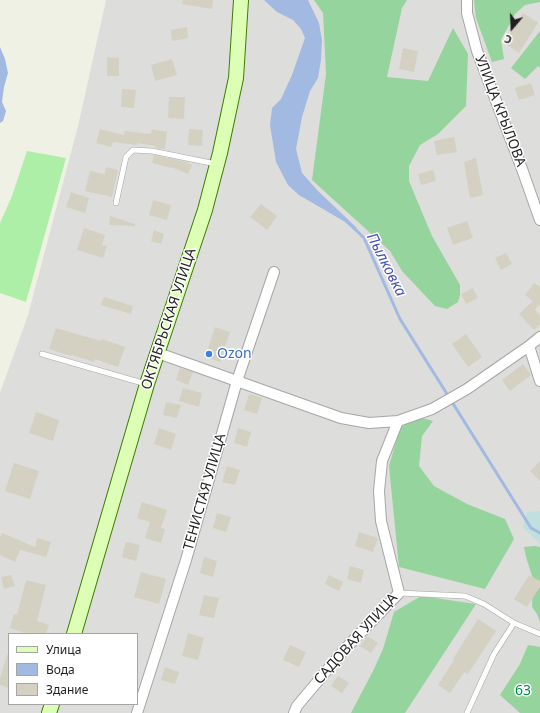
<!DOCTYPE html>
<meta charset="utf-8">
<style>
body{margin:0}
#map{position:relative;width:540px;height:713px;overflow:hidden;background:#f0f1e5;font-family:"Noto Sans",sans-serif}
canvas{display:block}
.legend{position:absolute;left:8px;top:633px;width:130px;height:72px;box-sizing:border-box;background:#fff;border:1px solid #a5a5a5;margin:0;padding:5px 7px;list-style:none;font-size:12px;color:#1f1f1f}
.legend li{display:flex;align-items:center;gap:8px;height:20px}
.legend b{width:20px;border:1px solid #a5a5a5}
.north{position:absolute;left:492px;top:8px;width:40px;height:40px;-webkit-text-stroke:3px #fff;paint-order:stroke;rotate:199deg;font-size:11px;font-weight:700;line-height:16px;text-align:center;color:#1f1f1f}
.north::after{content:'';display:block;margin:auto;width:14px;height:18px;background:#1f1f1f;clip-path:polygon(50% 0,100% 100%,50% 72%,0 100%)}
</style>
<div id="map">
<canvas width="540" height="713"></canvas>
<ul class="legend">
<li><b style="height:5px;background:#ddffb5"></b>Улица</li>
<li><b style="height:11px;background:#a2b9e2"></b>Вода</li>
<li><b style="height:11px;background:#d4d1c2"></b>Здание</li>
</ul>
<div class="north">С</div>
</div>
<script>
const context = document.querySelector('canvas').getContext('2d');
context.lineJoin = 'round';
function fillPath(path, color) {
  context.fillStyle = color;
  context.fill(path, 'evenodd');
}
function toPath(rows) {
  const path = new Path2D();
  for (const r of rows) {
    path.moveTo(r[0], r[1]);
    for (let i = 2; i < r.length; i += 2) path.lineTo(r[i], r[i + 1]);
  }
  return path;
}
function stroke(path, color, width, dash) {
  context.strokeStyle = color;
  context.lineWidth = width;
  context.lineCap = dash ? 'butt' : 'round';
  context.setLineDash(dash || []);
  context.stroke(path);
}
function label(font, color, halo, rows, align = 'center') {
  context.font = font + ' "Noto Sans",sans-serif';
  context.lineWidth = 3;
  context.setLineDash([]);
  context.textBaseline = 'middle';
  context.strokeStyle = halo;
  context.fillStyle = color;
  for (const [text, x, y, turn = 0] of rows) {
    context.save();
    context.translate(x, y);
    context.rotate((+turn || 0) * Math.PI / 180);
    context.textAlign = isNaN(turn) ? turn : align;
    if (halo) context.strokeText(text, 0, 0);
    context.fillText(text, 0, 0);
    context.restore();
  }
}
fillPath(toPath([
 [106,0,540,0,540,713,0,713,0,393,28,315,78,126],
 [9,634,137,634,137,704,9,704]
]), '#dddddc');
fillPath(toPath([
 [27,151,66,158,26,302,0,293,0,223,12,196]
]), '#adefa7');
fillPath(toPath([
 [314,0,407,0,402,8,387,77,428,81,453,28,468,54,466,106,438,134,420,145,409,166,409,181,416,198,432,236,460,285,460,295,458,302,447,309,435,306,402,271,390,251,312,180,326,74,323,13],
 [474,0,540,0,540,2,525,5,515,14,501,40,504,59,492,62,476,18],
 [540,31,540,68,538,66,525,79,511,68],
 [418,417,433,421,422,436,419,466,434,486,467,504,505,519,514,539,485,589,399,567,389,466,400,428],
 [535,546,540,547,540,622,537,614,532,607,533,579,526,557,524,547],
 [421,596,476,604,405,713,351,713,373,671,383,649,394,612],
 [528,645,540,647,540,713,520,713,500,695,520,664]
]), '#96d49d');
fillPath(toPath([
 [540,511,540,544,523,527,527,512]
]), '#c0e0df');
fillPath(toPath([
 [264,0,308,0,319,23,322,40,321,60,318,78,310,91,302,117,296,149,302,173,318,191,359,230,299,195,288,185,276,162,270,125,272,108,281,99,292,75,305,38,301,29,293,20,277,12],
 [0,47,5,59,8,73,4,87,2,102,6,111,3,121,0,123]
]), '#a2b9e2');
stroke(toPath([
 [347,222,359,233,364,238,400,319,531,528,540,533]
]), '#a2b9e2', 3);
fillPath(toPath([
 [183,0,213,0,212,9,182,4],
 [523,13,538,23,519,53,504,43],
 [187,27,188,38,172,41,171,30],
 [403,48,418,51,414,72,399,69],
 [107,57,119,58,119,76,107,76],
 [172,59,177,75,155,81,151,65],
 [531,83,535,95,519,100,515,88],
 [122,89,136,90,134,108,121,107],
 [169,97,185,97,184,119,168,118],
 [100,129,124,135,125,131,151,134,152,129,167,132,165,149,156,148,156,146,137,143,137,145,113,142,111,147,96,143],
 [189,129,203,130,202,146,188,145],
 [454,137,457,152,437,155,434,141],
 [154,155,186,162,192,165,188,174,171,167,171,168,152,163],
 [476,158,483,195,470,198,464,162],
 [106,167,118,170,112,197,85,191,90,171,105,174],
 [433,170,436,181,421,185,418,174],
 [71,192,89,198,85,213,66,207],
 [153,200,171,205,167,220,149,215],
 [261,204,277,216,267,230,250,217],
 [110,216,135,224,135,226,109,225],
 [467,221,473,238,453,245,447,228],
 [84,228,105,235,102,245,107,246,103,258,77,250],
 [154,230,164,234,161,244,151,241],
 [506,253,512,264,501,270,495,258],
 [534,283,540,287,540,306,538,305,535,310,540,316,540,324,534,330,519,314,533,301,525,295],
 [473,288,478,298,466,304,461,294],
 [104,297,133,306,131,314,101,305],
 [215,327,230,332,220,362,205,357],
 [56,328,101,341,102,339,125,347,118,367,95,359,94,362,72,355,71,356,49,349],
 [466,334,482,357,468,367,452,344],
 [523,364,531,375,510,391,502,380],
 [180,368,193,372,188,385,176,380],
 [183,388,202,393,199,407,179,401],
 [249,394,262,398,257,414,244,410],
 [166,402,181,405,177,418,163,415],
 [36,412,59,420,53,441,29,433],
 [159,428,176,434,171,450,154,444],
 [238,428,251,432,247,447,234,443],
 [540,461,540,481,530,471],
 [14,463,39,471,30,499,5,491],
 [227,466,240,470,235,485,222,482],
 [142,502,167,510,161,528,165,529,161,543,145,538,150,522,137,518],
 [217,513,231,517,226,532,213,528],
 [359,532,378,538,373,552,355,546],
 [2,533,35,547,37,538,51,542,46,557,20,550,15,562,0,555,0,538],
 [126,542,140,545,136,561,122,557],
 [204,557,217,561,213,577,200,573],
 [350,566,364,570,361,583,347,579],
 [141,572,166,579,159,604,134,597],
 [11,575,15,586,4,589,1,577],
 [329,575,343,582,339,591,325,584],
 [529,575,540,581,540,587,527,607,514,599],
 [26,580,46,585,37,621,49,625,46,634,27,634,10,628,14,614,17,615],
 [204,595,219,598,214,618,199,615],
 [478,619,496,631,468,674,464,672,450,693,438,685,454,660,453,659],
 [188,633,204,638,198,660,182,656],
 [367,636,378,643,371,653,360,646],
 [290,645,306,652,299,667,283,660],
 [7,655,9,655,9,688,0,685,0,678],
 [165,667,179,672,175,684,161,680],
 [338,676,349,683,342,693,331,686]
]), '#d4d1c2');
const lane = toPath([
 [116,203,126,157,133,150,152,151,216,164],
 [42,354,146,384],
 [399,593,465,596,484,604,514,623],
 [467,713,494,654,514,623,540,634]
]);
const street = toPath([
 [467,0,467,13,477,51,522,169,540,220],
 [529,346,540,381],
 [158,353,341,418,369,423,398,421,432,409,467,389,529,346,540,337],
 [137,713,186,560,237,381,274,272],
 [294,713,297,706,344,650,399,593,381,521,379,491,382,461,398,421]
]);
const secondary = toPath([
 [74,634,147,384,205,210,220,153,236,78,241,0],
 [49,713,52,704]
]);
stroke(lane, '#a6a6a6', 6);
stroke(street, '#a6a6a6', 12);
stroke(secondary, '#3c7d00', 16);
stroke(lane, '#fff', 5);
stroke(street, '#fff', 10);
stroke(secondary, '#ddffb5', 14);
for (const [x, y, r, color] of [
 [209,354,4,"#3f7fe0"]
]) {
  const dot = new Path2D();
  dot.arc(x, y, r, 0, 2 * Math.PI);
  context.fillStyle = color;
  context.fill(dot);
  stroke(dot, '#fff', 1.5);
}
label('14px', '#1f1f1f', '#fff', [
 ["УЛИЦА КРЫЛОВА",500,111,69],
 ["ОКТЯБРЬСКАЯ УЛИЦА",169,319,-72],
 ["ТЕНИСТАЯ УЛИЦА",205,492,-74],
 ["САДОВАЯ УЛИЦА",356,639,-48]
]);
label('14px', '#366cbe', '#fff', [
 ["Ozon",217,354]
], 'left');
label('14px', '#028844', '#fff', [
 ["63",523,691]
]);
label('italic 15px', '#434eb8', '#fff', [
 ["Пылковка",386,265,63]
]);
</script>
